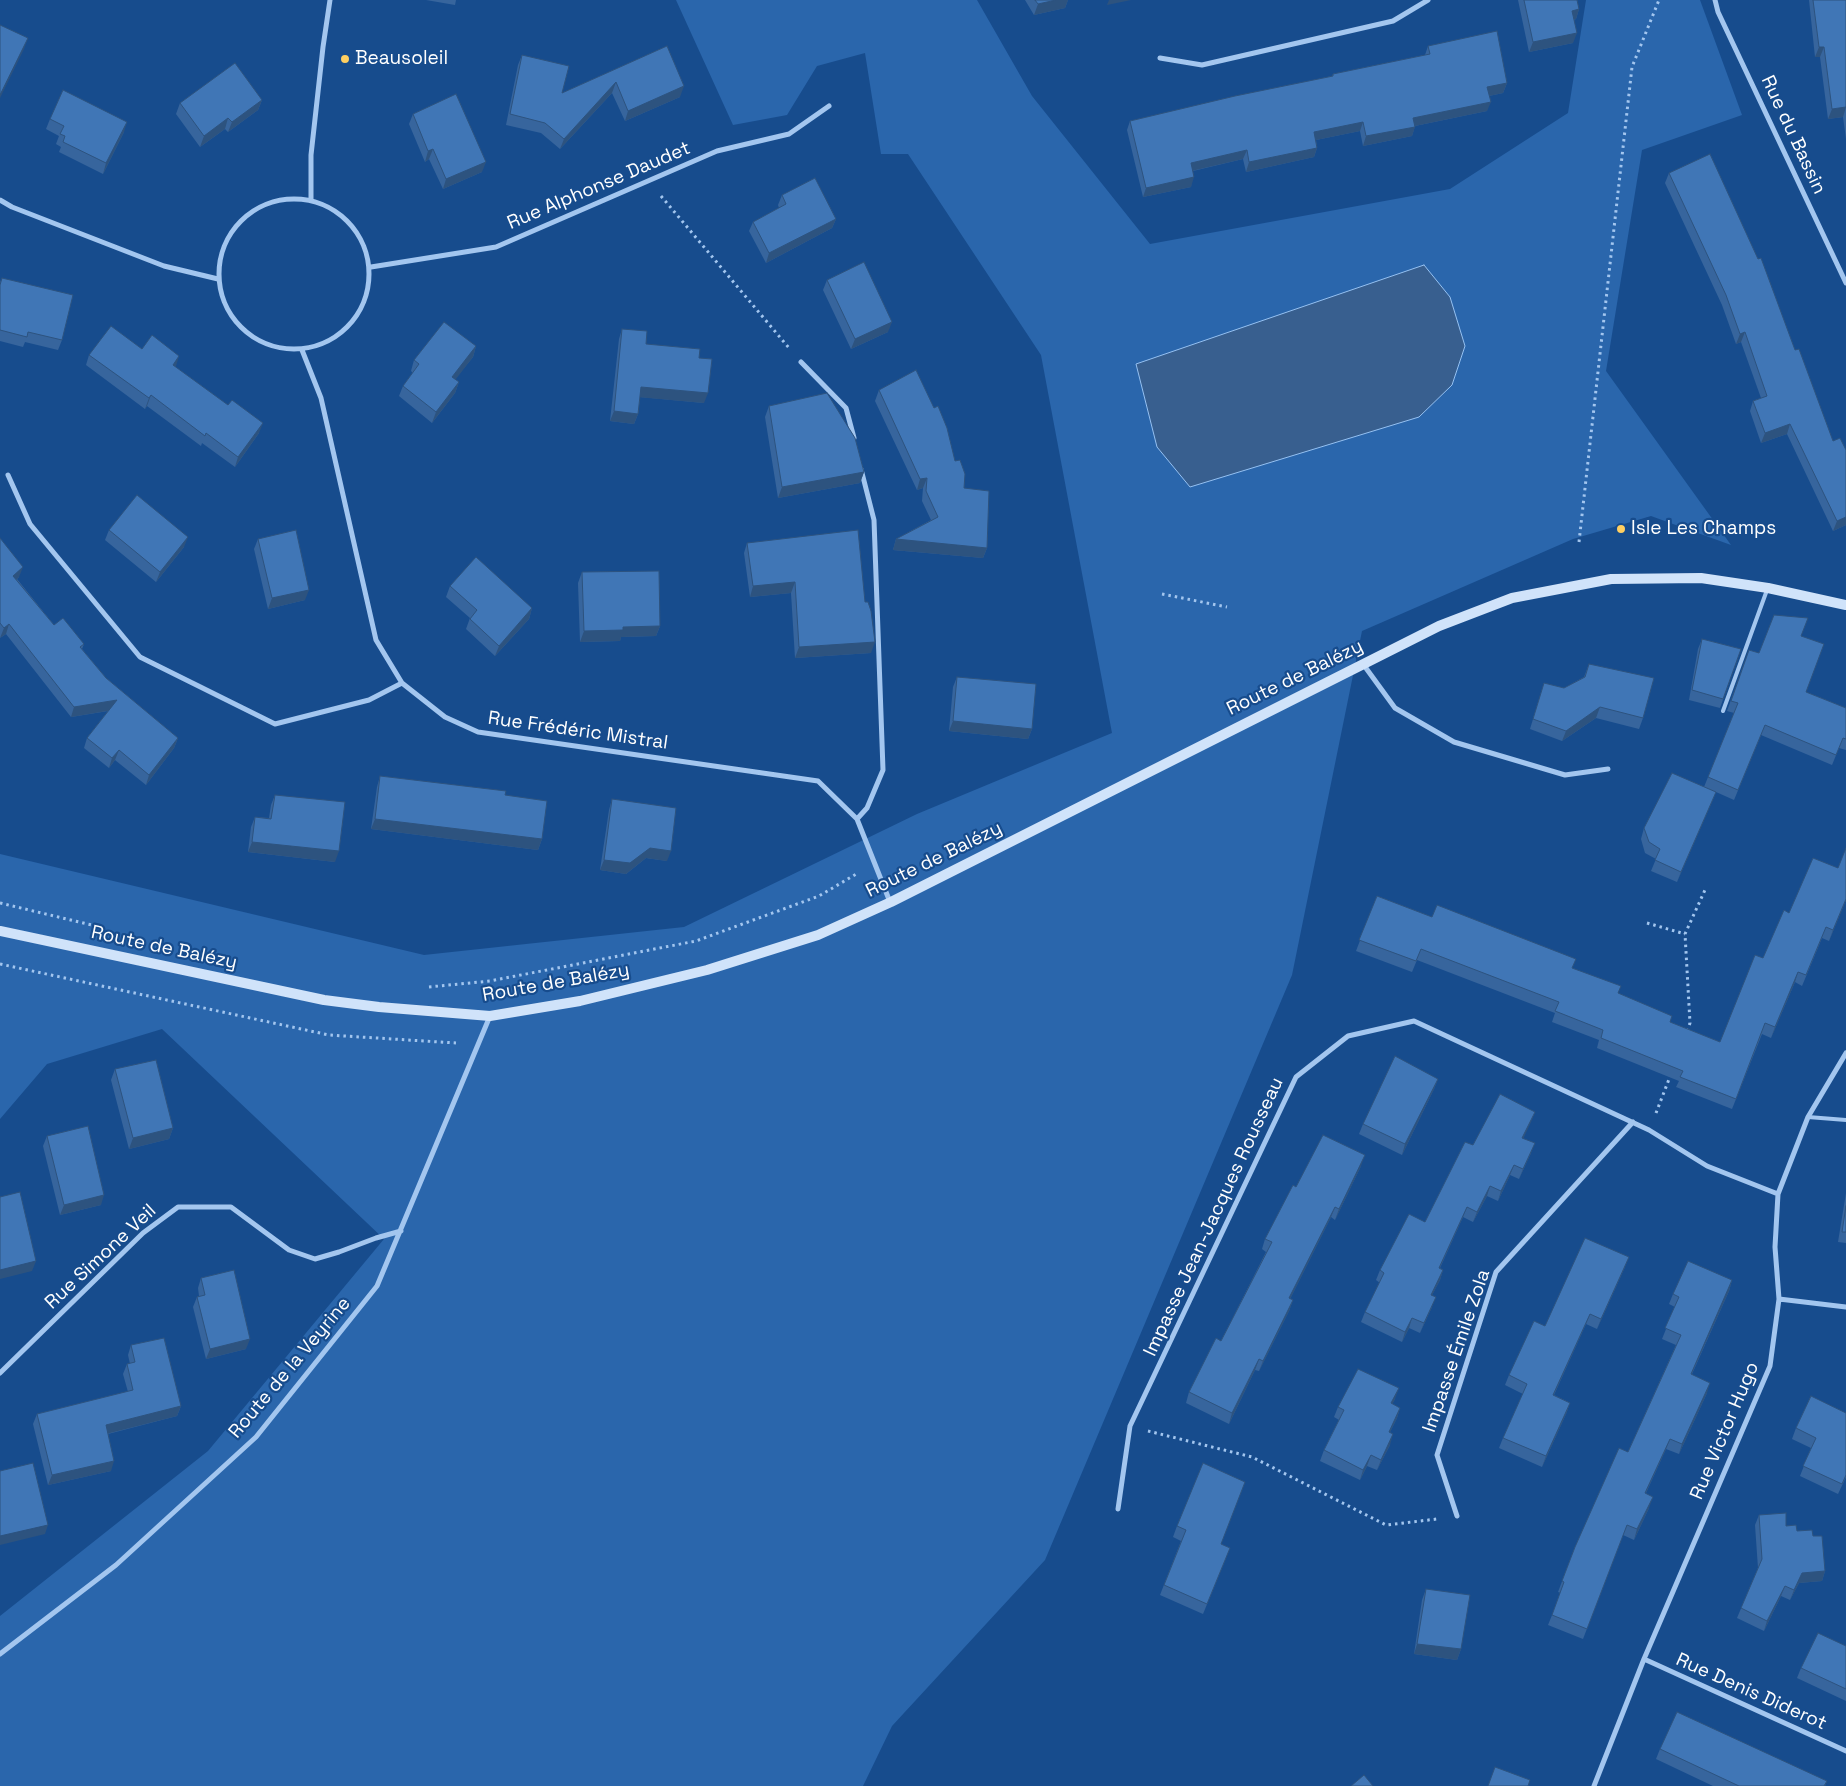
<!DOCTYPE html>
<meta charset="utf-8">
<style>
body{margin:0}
canvas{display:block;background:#174c8d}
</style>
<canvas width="1846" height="1786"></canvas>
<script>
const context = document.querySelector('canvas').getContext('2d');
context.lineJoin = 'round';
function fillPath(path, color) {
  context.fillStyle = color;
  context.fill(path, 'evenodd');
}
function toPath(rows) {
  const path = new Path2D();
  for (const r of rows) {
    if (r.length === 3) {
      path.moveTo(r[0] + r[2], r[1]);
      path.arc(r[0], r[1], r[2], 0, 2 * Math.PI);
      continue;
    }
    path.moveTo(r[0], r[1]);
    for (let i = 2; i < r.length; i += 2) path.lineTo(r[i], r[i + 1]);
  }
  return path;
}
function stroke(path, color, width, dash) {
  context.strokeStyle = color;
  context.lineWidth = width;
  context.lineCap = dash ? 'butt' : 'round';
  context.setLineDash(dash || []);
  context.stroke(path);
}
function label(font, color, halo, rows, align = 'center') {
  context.font = font + ' "Space Grotesk",sans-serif';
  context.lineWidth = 4.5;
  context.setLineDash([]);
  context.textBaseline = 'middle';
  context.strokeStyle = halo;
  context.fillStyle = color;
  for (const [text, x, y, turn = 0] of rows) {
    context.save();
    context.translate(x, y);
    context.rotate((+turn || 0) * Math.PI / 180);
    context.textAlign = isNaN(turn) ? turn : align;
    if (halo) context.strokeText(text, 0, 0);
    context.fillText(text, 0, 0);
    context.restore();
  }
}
fillPath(toPath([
 [676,0,977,0,1032,96,1150,244,1450,189,1568,113,1586,0,1700,0,1742,115,1642,150,1606,371,1731,545,1651,516,1573,539,1362,631,1292,975,1045,1560,892,1726,863,1786,0,1786,0,1616,208,1451,384,1239,162,1029,47,1064,0,1119,0,854,424,955,684,927,917,814,1112,733,1041,355,908,154,881,154,865,53,817,66,787,115,733,125]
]), '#2a66ac');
const water = toPath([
 [1424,265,1450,297,1465,346,1452,385,1419,417,1190,487,1157,447,1136,364,1424,265]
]);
fillPath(water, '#385f8f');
stroke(water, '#95c1f2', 1);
stroke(toPath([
 [661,196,789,348],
 [1579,542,1632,67,1659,0],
 [1162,594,1227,607],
 [0,903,100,927],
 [1647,923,1685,934],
 [0,964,329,1035,456,1043],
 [429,987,490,981,696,941,819,896,858,873],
 [1687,1031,1690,1023,1685,934,1705,890],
 [1656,1113,1671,1074],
 [1148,1431,1252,1457,1386,1525,1437,1519]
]), '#a3c6ef', 3, [2.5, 4]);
stroke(toPath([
 [1723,711,1767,590],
 [1808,1117,1846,1120]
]), '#a3c6ef', 4);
stroke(toPath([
 [1715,0,1718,12,1846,283],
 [1160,58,1202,65,1393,21,1428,0],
 [294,274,75],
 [311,199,311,155,323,47,330,0],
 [0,200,12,207,164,266,218,279],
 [371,267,496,247,717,151,789,134,829,106],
 [302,350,321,398,376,640,402,683,445,717,478,732,818,781,857,819,890,902],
 [801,362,846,408,854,438],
 [8,475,30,524,140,657,275,724,369,700,402,683],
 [1363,664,1395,708,1454,742,1565,775,1608,769],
 [857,819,867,808,883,770,874,520,861,469],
 [1779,1299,1846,1307],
 [0,1373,143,1233,178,1207,231,1207,289,1250,315,1259,339,1252,376,1238,401,1231],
 [1118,1509,1130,1426,1296,1077,1348,1036,1414,1021,1649,1130,1707,1166,1778,1194],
 [1457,1516,1437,1455,1496,1272,1633,1122],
 [0,1654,116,1565,256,1437,377,1286,490,1016],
 [1644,1659,1846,1751],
 [1594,1786,1644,1659,1770,1366,1779,1299,1775,1247,1778,1194,1808,1117,1846,1053]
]), '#a3c6ef', 5);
stroke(toPath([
 [0,931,324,1000,379,1007,490,1016,580,1001,707,970,818,935,891,902,1439,626,1512,598,1611,579,1701,578,1768,588,1846,605]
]), '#d0e3fa', 10);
fillPath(toPath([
 [426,0,456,0,455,5],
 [1025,0,1068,0,1065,8,1034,15],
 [1518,0,1577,0,1579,9,1576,19,1574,20,1573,43,1529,52],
 [1809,0,1846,0,1846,139,1843,117,1828,119,1820,57,1815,57],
 [667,46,680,97,625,121,612,93,560,149,541,133,506,125,518,65,522,55,562,93],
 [1428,46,1507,83,1503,93,1489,96,1487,111,1415,126,1412,136,1363,146,1360,131,1316,140,1317,148,1314,157,1246,172,1243,159,1193,171,1191,187,1143,197,1127,130,1130,121,1332,76,1333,74,1425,55],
 [262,100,258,110,228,132,225,129,200,147,176,114,180,103],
 [413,114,482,172,443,189,429,159,425,162,409,124],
 [50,119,124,132,103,174,59,152,61,147,56,144,59,136,46,129],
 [1669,173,1795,350,1833,441,1846,450,1846,525,1833,531,1787,434,1761,443,1750,411,1753,401,1761,398,1741,342,1736,344,1722,305,1665,183],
 [782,195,836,219,832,228,766,263,749,231,753,222,779,208,778,205],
 [2,278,62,340,58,350,25,342,23,347,0,341,0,282],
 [827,280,888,332,851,349,823,290],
 [622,329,646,344,699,358,704,403,640,397,638,414,634,424,610,421,619,339],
 [476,346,473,357,455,379,459,382,455,393,432,423,399,396,403,386,413,373,411,371,414,360],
 [142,349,175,367,259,433,235,467,202,443,201,446,147,406,145,409,86,365,89,355],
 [879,390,955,461,964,488,987,548,983,558,893,550,896,539,931,520,922,501,923,488,917,490,875,401],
 [769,406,864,472,860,483,778,498,765,417],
 [109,530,184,547,156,582,105,540],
 [0,538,19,577,17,579,54,625,84,644,82,649,106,678,178,738,174,748,146,785,115,760,109,768,84,748,87,738,108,711,71,717,6,634,0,638],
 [258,539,305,600,268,609,254,549],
 [747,543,865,602,871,653,795,658,791,593,750,597,744,553],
 [582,572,660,626,656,636,621,637,620,641,580,642,578,583],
 [450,586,532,608,529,619,495,656,466,629,470,618,446,597],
 [1801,636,1806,692,1846,708,1846,750,1839,748,1832,765,1761,735,1734,800,1716,792,1677,882,1651,871,1656,859,1645,853,1641,839,1644,828,1704,787,1734,713,1727,711,1749,650,1759,653],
 [1702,639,1741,649,1720,708,1689,700,1698,649],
 [1589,664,1643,718,1639,729,1596,718,1562,741,1530,729,1544,683,1564,688,1584,677],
 [957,677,1032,729,1028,739,949,731,953,687],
 [380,776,505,795,542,839,538,850,371,829,377,787],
 [275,795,335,862,248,852,251,827,255,817,269,818,271,805],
 [612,799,667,861,646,858,626,874,600,870,609,810],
 [1377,896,1432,917,1573,968,1670,1022,1720,1042,1763,958,1789,913,1846,900,1829,941,1822,938,1802,986,1795,982,1771,1038,1762,1034,1732,1109,1676,1087,1679,1081,1597,1048,1599,1040,1552,1022,1555,1013,1417,960,1412,972,1356,951],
 [115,1069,173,1128,169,1139,129,1149,111,1080],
 [1438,1079,1434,1089,1402,1155,1359,1134,1363,1124],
 [1535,1112,1523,1138,1531,1153,1519,1179,1510,1175,1498,1201,1487,1196,1473,1222,1463,1217,1440,1268,1443,1270,1440,1280,1432,1295,1432,1307,1420,1333,1409,1328,1402,1342,1361,1322,1365,1312,1380,1283,1376,1280,1380,1270,1425,1222,1473,1145],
 [47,1136,101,1205,60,1215,43,1146],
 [1361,1166,1335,1220,1331,1217,1290,1299,1293,1300,1289,1311,1259,1371,1255,1370,1229,1424,1186,1403,1189,1392,1221,1341,1266,1252,1262,1249,1265,1239,1296,1187],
 [1846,1193,1846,1243,1838,1242],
 [1625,1267,1597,1329,1586,1324,1554,1395,1570,1403,1566,1414,1542,1467,1499,1448,1503,1438,1523,1394,1505,1385,1509,1375,1545,1326],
 [201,1278,246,1349,206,1359,193,1307,197,1297,199,1296,198,1288],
 [1732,1280,1729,1291,1692,1374,1707,1393,1679,1454,1666,1449,1646,1493,1649,1508,1634,1540,1623,1535,1583,1639,1548,1625,1561,1593,1558,1592,1575,1547,1628,1452,1676,1345,1662,1339,1675,1307,1669,1304,1673,1294],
 [131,1345,181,1406,177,1416,108,1434,111,1471,48,1485,33,1424,37,1414,128,1392,123,1374,127,1364,130,1364,128,1355],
 [1811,1396,1846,1477,1838,1494,1800,1476,1811,1448,1792,1439,1796,1428],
 [1395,1399,1392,1404,1400,1408,1397,1418,1390,1432,1390,1445,1377,1470,1367,1466,1360,1480,1320,1461,1324,1450,1339,1420,1334,1417,1338,1407],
 [1759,1515,1797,1531,1813,1536,1825,1571,1822,1581,1799,1583,1790,1600,1781,1596,1764,1631,1737,1618,1758,1568,1755,1525],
 [1177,1526,1221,1544,1226,1558,1203,1614,1160,1595,1181,1541,1173,1537],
 [1426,1589,1461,1649,1457,1660,1414,1654,1422,1600],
 [1846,1646,1846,1701,1797,1678,1801,1668],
 [1660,1749,1827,1781,1825,1786,1713,1786,1656,1759]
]), '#37659d');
fillPath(toPath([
 [1056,0,1068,0,1065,8,1034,15,1038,4],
 [1109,0,1131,0,1107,5],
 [1579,9,1576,19,1568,21,1572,11],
 [1577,33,1573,43,1529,52,1533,42],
 [28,38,24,49,0,98,0,95],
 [1819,47,1824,47,1820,57,1815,57],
 [616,82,612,93,560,149,564,139],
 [1507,83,1503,93,1484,97,1487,87],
 [684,86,680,97,625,121,628,111],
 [262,100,258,110,228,132,232,122],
 [1491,102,1487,111,1410,127,1413,118],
 [1846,107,1843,117,1828,119,1832,109],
 [228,118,225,129,200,147,204,136],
 [127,122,124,132,103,174,106,163],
 [1363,122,1360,131,1311,141,1314,132],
 [1415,127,1412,136,1363,146,1366,136],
 [1317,148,1314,157,1246,172,1249,162],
 [433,149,429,159,425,162,428,151],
 [1247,150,1243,159,1187,172,1191,163],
 [486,162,482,172,443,189,446,179],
 [1194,177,1191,187,1143,197,1146,188],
 [836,219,832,228,766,263,769,253],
 [892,322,888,332,851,349,855,339],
 [1745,332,1741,342,1736,344,1740,334],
 [476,346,473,357,449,388,452,377],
 [179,356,176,366,169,375,173,365],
 [459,382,455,393,432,423,436,412],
 [641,387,708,393,704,403,637,397],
 [151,395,147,406,145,409,149,398],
 [614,411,638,414,634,424,610,421],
 [263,423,259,433,235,467,238,457],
 [1790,424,1787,434,1761,443,1765,433],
 [864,472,860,483,778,498,782,487],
 [927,478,923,488,917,490,920,479],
 [1846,517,1846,525,1833,531,1837,521],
 [188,537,184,547,156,582,160,572],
 [896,539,987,548,983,558,893,550],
 [23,567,19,577,10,586,13,576],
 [795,582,791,593,750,597,753,586],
 [309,590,305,600,268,609,272,598],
 [532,608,529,619,495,656,499,646],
 [9,624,6,634,0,638,4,628],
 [660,626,656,636,621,637,620,641,580,642,584,631,623,627],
 [875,642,871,653,795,658,799,647],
 [117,700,113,710,71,717,74,707],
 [1600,707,1596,718,1562,741,1566,731],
 [953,721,1032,729,1028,739,949,731],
 [178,738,174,748,146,785,149,775],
 [119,750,115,760,109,768,112,758],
 [1716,792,1712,802,1677,882,1681,872],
 [375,819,542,839,538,850,371,829],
 [252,842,339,851,335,862,248,852],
 [650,848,671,851,667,861,646,858,626,874,600,870,604,860],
 [1846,899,1846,900,1829,941,1833,930],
 [1798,972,1795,982,1771,1038,1775,1027],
 [1438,1079,1434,1089,1402,1155,1405,1144],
 [1535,1112,1531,1122,1519,1148,1522,1138],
 [173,1128,169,1139,129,1149,133,1138],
 [1535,1143,1531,1153,1519,1179,1523,1169],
 [1365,1155,1361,1166,1335,1220,1339,1209],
 [1514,1165,1510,1175,1498,1201,1501,1191],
 [1490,1186,1487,1196,1473,1222,1477,1212],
 [104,1195,101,1205,60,1215,64,1205],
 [1335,1207,1331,1217,1285,1309,1289,1298],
 [1467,1207,1463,1217,1435,1278,1439,1268],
 [1629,1257,1625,1267,1597,1329,1601,1319],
 [36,1261,32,1271,0,1279,0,1270],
 [1443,1270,1440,1280,1427,1305,1431,1295],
 [1732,1280,1729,1291,1687,1384,1691,1374],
 [1436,1297,1432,1307,1420,1333,1424,1323],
 [1293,1300,1289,1311,1259,1371,1263,1361],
 [1590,1314,1586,1324,1549,1405,1553,1395],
 [1412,1318,1409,1328,1402,1342,1405,1332],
 [250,1339,246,1349,206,1359,210,1349],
 [1259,1359,1255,1370,1229,1424,1232,1413],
 [1710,1383,1707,1393,1679,1454,1682,1444],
 [1399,1388,1395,1399,1388,1413,1391,1403],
 [1570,1403,1566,1414,1542,1467,1546,1456],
 [181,1406,177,1416,102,1435,106,1425],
 [1400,1408,1397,1418,1385,1442,1389,1432],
 [1393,1434,1390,1445,1377,1470,1381,1460],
 [1670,1439,1666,1449,1641,1503,1645,1493],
 [1371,1455,1367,1466,1360,1480,1363,1470],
 [114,1461,111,1471,48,1485,52,1475],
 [1653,1497,1649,1508,1634,1540,1637,1529],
 [48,1525,45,1534,0,1545,0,1536],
 [1825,1571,1822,1581,1799,1583,1790,1600,1794,1590,1802,1573],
 [1785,1586,1781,1596,1764,1631,1767,1621],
 [1417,1644,1461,1649,1457,1660,1414,1654]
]), '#2d537f');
const building = toPath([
 [1035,0,1056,0,1038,4,1035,0],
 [1524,0,1577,0,1579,9,1572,11,1577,33,1533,42,1524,0],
 [1813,0,1846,0,1846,107,1832,109,1824,47,1819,47,1813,0],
 [0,25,28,38,0,95,0,25],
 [1497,31,1507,83,1487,87,1491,102,1413,118,1415,127,1366,136,1363,122,1314,132,1317,148,1249,162,1247,150,1191,163,1194,177,1146,188,1130,121,1235,96,1333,76,1333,74,1430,54,1428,46,1497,31],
 [667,46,684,86,628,111,616,82,564,139,545,123,510,114,522,55,569,66,562,93,667,46],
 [235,63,262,100,232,122,228,118,204,136,180,103,235,63],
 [63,90,127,122,106,163,63,142,65,136,60,134,64,126,50,119,63,90],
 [456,94,486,162,446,179,433,149,428,151,413,114,456,94],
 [1710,154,1758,259,1761,258,1795,350,1799,349,1833,441,1840,438,1846,450,1846,517,1837,521,1790,424,1765,433,1753,401,1767,396,1745,332,1740,334,1726,295,1669,173,1710,154],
 [815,178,836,219,769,253,753,222,786,204,782,195,815,178],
 [864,262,892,322,855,339,827,280,864,262],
 [2,278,73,295,62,340,28,332,27,337,0,330,0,285,2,278],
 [444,322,476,346,452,377,459,382,436,412,403,386,419,364,414,360,444,322],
 [111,326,142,349,152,335,179,356,173,365,228,405,232,400,263,423,238,457,206,433,205,436,151,395,149,398,89,355,111,326],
 [622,329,647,331,646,344,700,349,699,358,712,359,708,393,641,387,638,414,614,411,622,329],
 [916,370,934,408,938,406,947,428,955,461,960,460,965,474,964,488,989,491,987,548,896,539,938,517,926,491,927,478,920,479,879,390,916,370],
 [827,393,855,438,864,472,782,487,769,406,827,393],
 [137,495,188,537,160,572,109,530,137,495],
 [296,530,309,590,272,598,258,539,296,530],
 [858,530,865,602,868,602,871,611,875,642,799,647,795,582,753,586,747,543,858,530],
 [0,538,23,567,13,576,54,625,63,618,84,644,80,647,106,678,178,738,149,775,119,750,112,758,87,738,117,700,74,707,9,624,4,628,0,623,0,538],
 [476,557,532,608,499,646,470,619,477,610,450,586,476,557],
 [659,571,660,626,623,627,623,630,584,631,582,572,659,571],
 [1774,615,1808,618,1801,636,1824,644,1806,692,1846,708,1846,739,1843,738,1836,755,1765,725,1738,790,1708,777,1738,703,1731,701,1749,650,1759,653,1774,615],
 [1702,639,1741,649,1723,699,1692,690,1702,639],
 [1589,664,1654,678,1643,718,1600,707,1566,731,1533,719,1544,683,1564,688,1585,677,1589,664],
 [957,677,1036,684,1032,729,953,721,957,677],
 [1672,773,1716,792,1681,872,1655,860,1660,849,1649,842,1644,828,1672,773],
 [380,776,506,791,505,795,547,801,542,839,375,819,380,776],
 [275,795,345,802,339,851,252,842,255,817,271,819,275,795],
 [612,799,676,808,671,851,650,848,630,863,604,860,612,799],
 [1846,848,1846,899,1833,930,1826,927,1806,975,1798,972,1775,1027,1765,1023,1736,1099,1680,1077,1683,1071,1601,1038,1603,1030,1555,1011,1559,1002,1421,949,1416,961,1359,940,1377,896,1432,917,1437,905,1576,959,1572,968,1621,986,1618,993,1672,1016,1670,1022,1720,1042,1755,955,1763,958,1784,910,1789,913,1813,858,1838,868,1846,848],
 [1395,1056,1438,1079,1405,1144,1363,1124,1395,1056],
 [156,1060,173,1128,133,1138,115,1069,156,1060],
 [1500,1094,1535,1112,1522,1138,1535,1143,1523,1169,1514,1165,1501,1191,1490,1186,1477,1212,1467,1207,1439,1268,1443,1270,1431,1295,1436,1297,1424,1323,1412,1318,1405,1332,1365,1312,1384,1273,1380,1270,1409,1214,1425,1222,1465,1142,1473,1145,1500,1094],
 [88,1126,104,1195,64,1205,47,1136,88,1126],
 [1323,1135,1365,1155,1339,1209,1335,1207,1289,1298,1293,1300,1263,1361,1259,1359,1232,1413,1189,1392,1216,1338,1221,1341,1272,1242,1265,1239,1293,1185,1296,1187,1323,1135],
 [20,1192,36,1261,0,1270,0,1197,20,1192],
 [1846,1206,1846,1232,1842,1232,1846,1206],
 [1585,1238,1629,1257,1601,1319,1590,1314,1553,1395,1570,1403,1546,1456,1503,1438,1527,1384,1509,1375,1534,1321,1545,1326,1585,1238],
 [1688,1261,1732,1280,1691,1374,1710,1383,1682,1444,1670,1439,1645,1493,1653,1497,1637,1529,1627,1525,1587,1629,1552,1615,1564,1582,1562,1581,1575,1547,1619,1448,1628,1452,1681,1335,1665,1328,1679,1297,1673,1294,1688,1261],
 [234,1270,250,1339,210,1349,197,1297,205,1295,201,1278,234,1270],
 [164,1338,181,1406,106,1425,114,1461,52,1475,37,1414,133,1390,127,1364,135,1362,131,1345,164,1338],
 [1358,1369,1399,1388,1391,1403,1400,1408,1389,1432,1393,1434,1381,1460,1371,1455,1363,1470,1324,1450,1344,1410,1338,1407,1358,1369],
 [1811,1396,1846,1413,1846,1475,1842,1484,1803,1466,1816,1438,1796,1428,1811,1396],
 [33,1463,48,1525,0,1536,0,1471,33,1463],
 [1203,1463,1245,1482,1221,1544,1230,1548,1207,1604,1164,1585,1186,1530,1177,1526,1203,1463],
 [1786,1513,1786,1526,1796,1525,1797,1531,1812,1530,1813,1536,1822,1536,1825,1571,1802,1573,1794,1590,1785,1586,1767,1621,1741,1608,1762,1559,1759,1515,1786,1513],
 [1426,1589,1470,1595,1461,1649,1417,1644,1426,1589],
 [1818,1633,1846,1646,1846,1689,1801,1668,1818,1633],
 [1677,1712,1827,1781,1824,1786,1739,1786,1660,1749,1677,1712],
 [1495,1767,1530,1780,1528,1786,1488,1786,1495,1767],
 [1364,1775,1373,1786,1351,1786,1364,1775]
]);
fillPath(building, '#4076b6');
stroke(building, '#2d537f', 1);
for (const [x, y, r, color] of [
 [345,59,5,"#ffcf61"],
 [1621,529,5,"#ffcf61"]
]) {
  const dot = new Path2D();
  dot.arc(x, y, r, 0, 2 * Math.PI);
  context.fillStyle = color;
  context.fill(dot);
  stroke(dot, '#174c8d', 2);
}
label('19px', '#fff', '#174c8d', [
 ["Beausoleil",355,59],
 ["Isle Les Champs",1631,529]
], 'left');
label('19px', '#fff', '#174c8d', [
 ["Rue du Bassin",1793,135,65],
 ["Rue Alphonse Daudet",599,186,-23],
 ["Route de Balézy",1295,678,-26],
 ["Rue Frédéric Mistral",578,731,8],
 ["Route de Balézy",934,860,-26],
 ["Route de Balézy",164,948,12],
 ["Route de Balézy",556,983,-10],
 ["Impasse Jean-Jacques Rousseau",1214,1217,-65],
 ["Rue Simone Veil",101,1257,-43],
 ["Impasse Émile Zola",1457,1351,-71],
 ["Route de la Veyrine",290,1368,-50],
 ["Rue Victor Hugo",1725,1431,-67],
 ["Rue Denis Diderot",1751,1692,24]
]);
</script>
